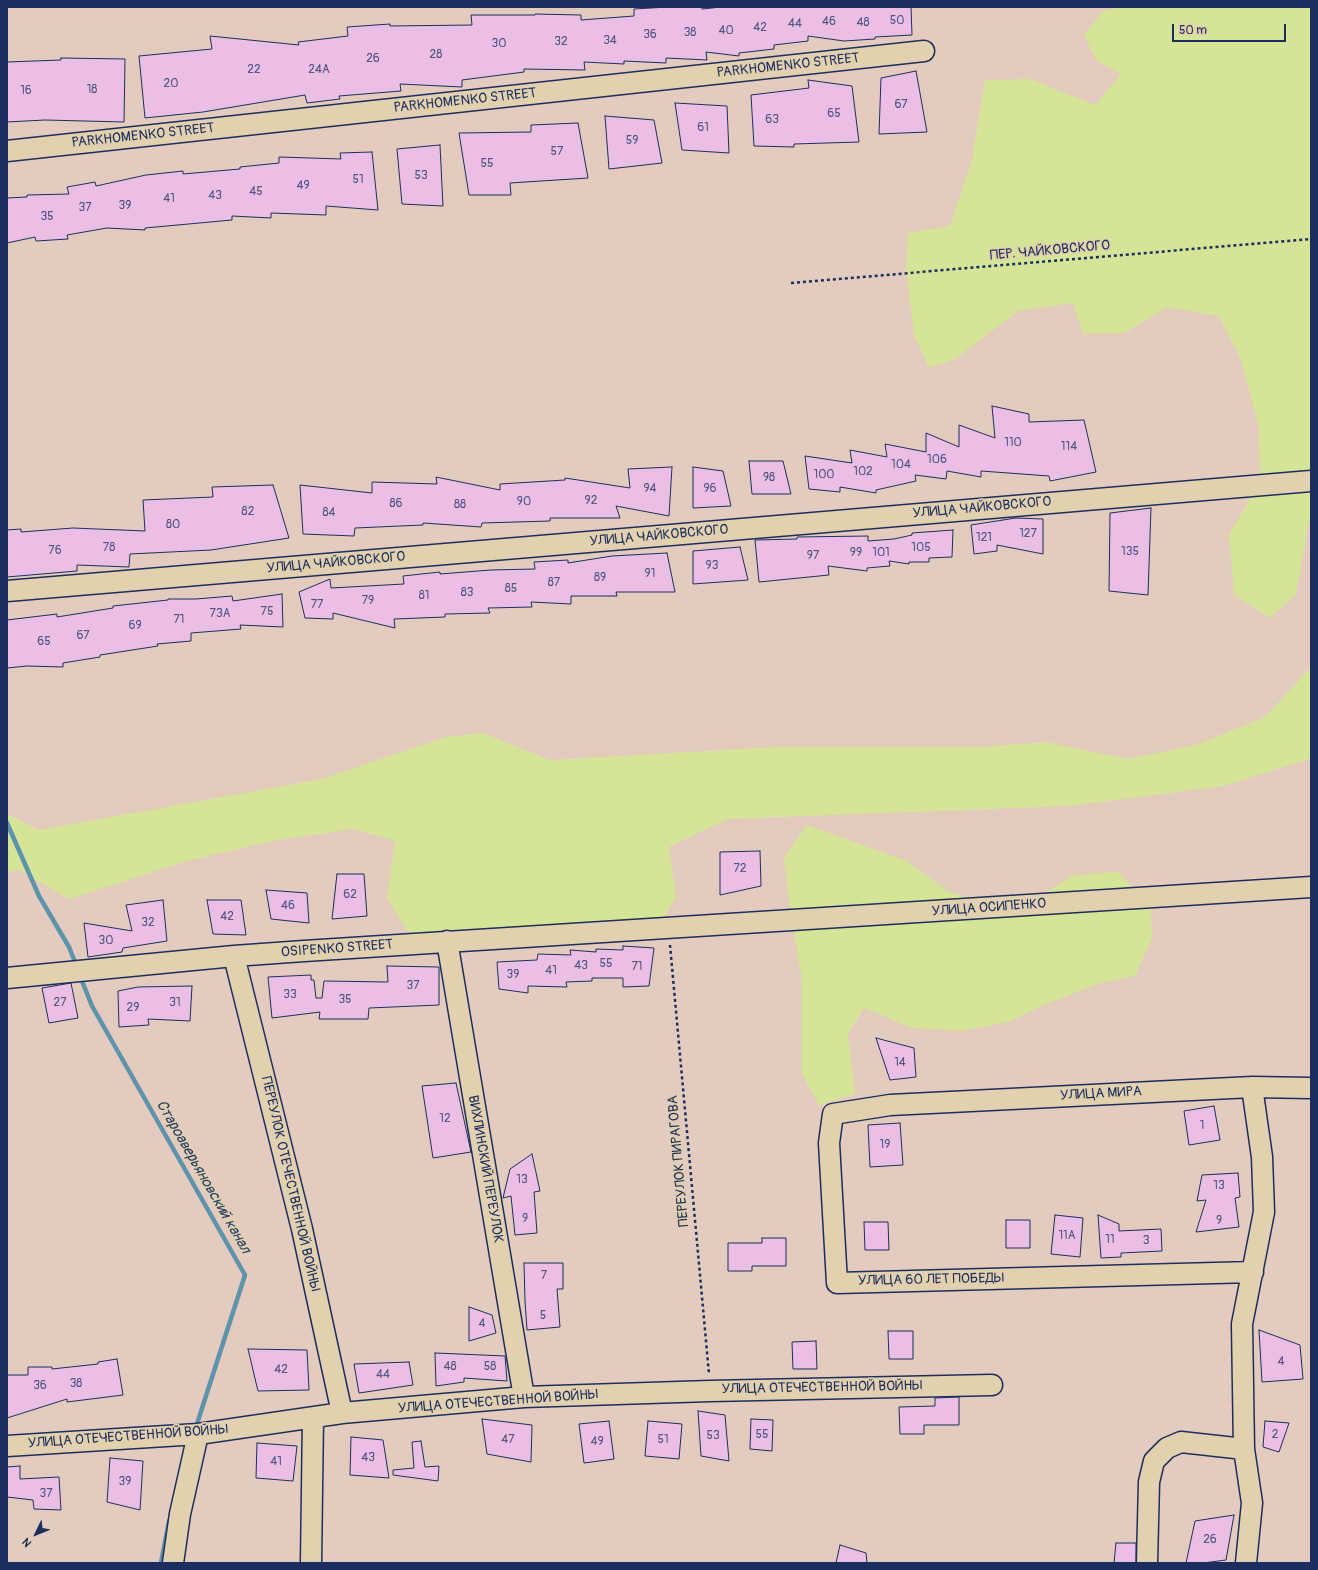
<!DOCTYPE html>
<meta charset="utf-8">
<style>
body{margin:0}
#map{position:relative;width:1318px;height:1570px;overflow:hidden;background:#e5cbbe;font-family:Pangolin,sans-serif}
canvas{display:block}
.frame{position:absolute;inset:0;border:8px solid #1b2f5e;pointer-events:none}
.north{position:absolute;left:16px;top:1514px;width:40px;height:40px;-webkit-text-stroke:3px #e3d0ae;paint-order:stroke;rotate:227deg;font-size:11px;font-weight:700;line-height:16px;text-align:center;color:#1b2f5e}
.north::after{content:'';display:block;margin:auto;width:14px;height:18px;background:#1b2f5e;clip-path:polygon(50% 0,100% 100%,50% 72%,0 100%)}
.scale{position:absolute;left:1172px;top:24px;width:114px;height:18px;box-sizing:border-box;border:2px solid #1b2f5e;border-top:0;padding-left:5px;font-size:12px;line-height:14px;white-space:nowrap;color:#1b2f5e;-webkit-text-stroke:3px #e3d0ae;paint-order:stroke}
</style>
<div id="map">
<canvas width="1318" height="1570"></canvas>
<div class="frame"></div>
<div class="north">N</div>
<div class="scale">50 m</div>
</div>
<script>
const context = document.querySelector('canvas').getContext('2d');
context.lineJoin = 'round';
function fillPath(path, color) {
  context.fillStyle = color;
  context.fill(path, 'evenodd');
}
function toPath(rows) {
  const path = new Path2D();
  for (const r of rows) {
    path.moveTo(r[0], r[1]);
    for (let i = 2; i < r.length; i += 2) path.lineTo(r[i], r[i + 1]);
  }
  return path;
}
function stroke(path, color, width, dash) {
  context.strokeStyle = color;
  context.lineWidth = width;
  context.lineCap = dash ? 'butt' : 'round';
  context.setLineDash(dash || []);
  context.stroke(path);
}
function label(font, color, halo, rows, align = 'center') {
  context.font = font + ' Pangolin,sans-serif';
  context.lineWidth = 3;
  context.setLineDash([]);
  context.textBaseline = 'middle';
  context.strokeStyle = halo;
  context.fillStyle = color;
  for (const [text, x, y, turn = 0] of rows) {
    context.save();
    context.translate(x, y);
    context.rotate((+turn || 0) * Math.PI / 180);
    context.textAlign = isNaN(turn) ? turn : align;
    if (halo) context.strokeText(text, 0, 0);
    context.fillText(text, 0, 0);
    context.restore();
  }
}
fillPath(toPath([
 [1118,7,1311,7,1311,518,1308,526,1296,594,1270,618,1234,595,1229,535,1260,481,1259,428,1241,360,1219,316,1167,307,1125,333,1083,334,1073,303,1018,311,955,359,929,368,914,335,906,268,908,233,950,226,972,160,985,80,1030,79,1095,105,1121,74,1097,61,1084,36,1102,12],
 [1311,667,1311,758,1224,786,1069,806,728,819,669,847,676,897,654,935,409,934,387,898,395,841,353,829,272,841,187,861,69,899,19,870,7,872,7,814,39,830,322,779,446,737,483,733,550,760,777,747,980,747,1046,742,1128,759,1199,744,1265,717],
 [807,825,907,861,948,891,995,907,1035,900,1071,876,1118,871,1151,910,1152,938,1135,976,1100,983,1044,1005,1009,1022,962,1031,912,1028,864,1008,848,1034,855,1094,819,1105,802,1074,802,980,791,914,784,858]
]), '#d5e497');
stroke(toPath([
 [7,823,39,896,69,947,77,967],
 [80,976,92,1006,245,1275,195,1430],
 [161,1563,169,1521]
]), '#5c94ad', 4.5);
const building = toPath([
 [668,7,702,7,702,9,721,7,911,7,912,35,875,37,875,39,844,41,808,36,808,41,774,45,774,49,739,53,739,56,706,52,707,60,666,58,666,63,624,61,624,64,584,62,585,70,524,69,524,72,462,80,462,87,400,84,401,91,339,96,340,99,307,103,305,95,203,112,145,118,139,56,212,49,210,36,299,45,298,42,348,36,347,27,390,24,390,26,472,25,471,15,535,15,535,14,581,15,581,20,634,16,634,9,668,7],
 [61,58,125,59,124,122,45,120,7,122,7,62,61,60,61,58],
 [916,71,927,132,879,134,881,78,916,71],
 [808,80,852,86,859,142,794,144,794,147,754,146,751,95,809,88,808,80],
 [675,103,727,106,729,153,682,150,675,103],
 [605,116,654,120,662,163,609,169,605,116],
 [578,123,588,178,510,183,511,195,469,195,459,133,531,132,531,125,578,123],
 [440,145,443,206,402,204,397,149,440,145],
 [372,152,378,210,326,206,326,215,271,213,271,218,232,216,232,220,145,228,145,230,107,228,67,235,68,239,36,241,35,237,7,243,7,198,27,197,27,195,69,194,67,187,95,182,96,186,146,175,183,171,183,174,240,169,240,167,279,163,279,157,341,159,340,153,372,152],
 [992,406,1029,414,1029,422,1084,420,1096,472,1050,481,1049,476,981,471,981,477,947,471,946,479,915,475,916,481,876,490,876,493,840,487,840,492,809,489,805,456,852,463,850,450,887,457,885,444,926,452,926,433,959,447,959,425,995,438,992,406],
 [749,461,783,461,791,494,752,494,749,461],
 [672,467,669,516,616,506,620,518,550,518,550,521,482,523,481,527,423,523,423,525,355,528,354,536,303,534,300,485,372,493,372,482,437,484,436,477,500,490,500,484,565,480,565,478,630,488,628,469,672,467],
 [693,467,723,471,731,506,693,508,693,467],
 [273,485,289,538,211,550,130,554,129,567,77,565,77,571,7,577,7,530,21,529,21,532,73,528,145,531,143,500,213,497,212,487,273,485],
 [1151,508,1148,595,1109,591,1110,513,1151,508],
 [1016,518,1043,519,1043,554,997,545,997,551,974,554,971,525,1016,518],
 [953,530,952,557,929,558,929,562,909,562,909,564,889,561,890,566,867,568,867,571,828,566,829,575,759,582,755,540,797,539,797,537,868,536,868,541,894,539,912,535,912,533,953,530],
 [740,547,748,580,693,584,693,551,740,547],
 [667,553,675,592,616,592,617,596,571,596,571,604,531,602,532,607,488,608,490,613,445,614,445,617,394,619,395,628,333,613,333,619,305,618,299,592,330,579,331,588,404,584,403,576,440,572,440,574,491,570,535,569,534,562,568,560,568,563,612,556,667,553],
 [282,594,283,627,240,625,241,629,191,633,191,641,157,644,158,646,100,655,100,657,63,663,63,667,27,666,7,668,7,620,57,614,57,617,113,608,113,606,168,600,168,599,196,599,232,596,233,601,282,594],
 [760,851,761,886,720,895,720,852,760,851],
 [337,874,364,874,367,916,332,919,337,874],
 [266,890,307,893,309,923,271,919,266,890],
 [163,900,167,941,123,948,122,952,88,957,84,923,132,931,126,905,163,900],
 [207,900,241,900,246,935,213,934,207,900],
 [623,946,654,948,649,986,623,987,623,978,592,978,592,981,566,982,567,987,528,986,528,993,499,989,497,962,537,960,538,954,571,955,570,950,596,952,596,949,623,950,623,946],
 [387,966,439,967,439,1005,369,1008,368,1019,319,1019,320,1012,272,1018,268,977,311,975,311,980,314,980,316,998,322,998,324,981,388,982,387,966],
 [71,983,78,1018,49,1023,42,988,71,983],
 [192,986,190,1021,148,1019,149,1025,119,1027,118,991,138,987,192,986],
 [876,1038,914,1048,916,1077,890,1080,876,1038],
 [456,1083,471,1152,433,1158,422,1086,456,1083],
 [1214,1106,1220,1140,1189,1145,1184,1111,1214,1106],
 [900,1123,903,1165,870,1167,868,1125,900,1123],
 [532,1154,540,1191,534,1192,537,1233,515,1235,511,1196,503,1198,510,1169,532,1154],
 [1238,1173,1240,1197,1235,1198,1239,1227,1196,1232,1206,1200,1197,1201,1202,1175,1238,1173],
 [1055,1215,1083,1218,1080,1257,1051,1254,1055,1215],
 [1098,1215,1119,1224,1119,1231,1161,1229,1162,1251,1121,1253,1121,1257,1101,1258,1098,1215],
 [1006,1220,1030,1220,1030,1248,1006,1248,1006,1220],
 [864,1222,888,1222,889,1250,865,1250,864,1222],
 [762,1238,786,1238,786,1266,752,1266,752,1271,728,1271,728,1243,762,1243,762,1238],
 [524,1263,563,1263,563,1289,557,1289,560,1327,527,1330,525,1301,524,1263],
 [469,1307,492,1315,496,1333,469,1341,469,1307],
 [1259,1330,1300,1345,1303,1379,1262,1382,1259,1330],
 [888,1331,913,1331,913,1359,889,1359,888,1331],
 [816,1341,817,1369,793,1369,792,1342,816,1341],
 [248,1349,307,1350,309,1390,258,1391,248,1349],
 [435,1353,505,1356,507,1381,464,1378,464,1382,436,1386,435,1353],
 [117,1359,123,1395,67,1402,67,1399,7,1418,7,1375,28,1375,28,1367,52,1367,52,1369,98,1364,98,1362,117,1359],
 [409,1362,413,1385,359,1393,354,1364,409,1362],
 [959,1397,959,1425,924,1425,924,1434,900,1434,899,1407,935,1406,935,1398,959,1397],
 [698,1411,725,1415,729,1461,701,1456,698,1411],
 [482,1419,532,1425,531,1462,487,1454,482,1419],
 [751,1419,773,1420,772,1451,750,1449,751,1419],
 [609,1421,614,1459,584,1463,579,1424,609,1421],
 [648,1421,682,1424,679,1459,645,1456,648,1421],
 [1265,1421,1289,1423,1279,1452,1263,1447,1265,1421],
 [351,1437,383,1440,389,1478,350,1475,351,1437],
 [421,1441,425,1467,439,1466,438,1481,393,1475,393,1470,414,1468,412,1442,421,1441],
 [257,1443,297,1446,293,1481,256,1478,257,1443],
 [110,1458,143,1461,140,1510,107,1502,110,1458],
 [20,1466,20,1479,59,1477,61,1510,34,1509,33,1500,7,1497,7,1467,20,1466],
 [1234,1515,1226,1560,1203,1563,1186,1563,1195,1521,1234,1515],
 [1116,1543,1136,1543,1136,1563,1114,1563,1116,1543],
 [840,1545,866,1553,867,1563,836,1563,840,1545]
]);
fillPath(building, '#ebbfe5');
stroke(building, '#1b2f5e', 1);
const minor = toPath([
 [7,151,924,51],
 [7,591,1311,481],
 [447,941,524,1397],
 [234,956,302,1229,342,1413],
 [7,978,234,956,304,951,1311,887],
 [1253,1272,837,1283,829,1143,833,1114,890,1105,1252,1087,1311,1088],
 [7,1446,198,1434,342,1413,524,1397,710,1391,992,1385],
 [173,1563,180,1514,198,1434],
 [311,1563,313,1417],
 [1147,1563,1149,1482,1154,1461,1167,1448,1181,1442,1244,1449],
 [1246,1563,1252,1503,1244,1449,1242,1324,1264,1212,1262,1157,1252,1087]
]);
stroke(minor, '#1b2f5e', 23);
stroke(toPath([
 [791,283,1311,239],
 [670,945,709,1374]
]), '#1b2f5e', 2.5, [3, 3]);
stroke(minor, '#e3d0ae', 20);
label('12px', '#4f5380', null, [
 ["50",897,21],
 ["46",829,22],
 ["48",863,23],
 ["44",795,24],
 ["42",760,28],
 ["40",726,31],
 ["38",690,33],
 ["36",650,35],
 ["34",610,41],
 ["32",561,42],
 ["30",499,44],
 ["28",436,55],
 ["26",373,59],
 ["22",254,70],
 ["24А",319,70],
 ["20",171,84],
 ["18",92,90],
 ["16",26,91],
 ["67",901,105],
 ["65",834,114],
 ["63",772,120],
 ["61",703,128],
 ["59",632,141],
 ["57",557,152],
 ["55",487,164],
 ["53",421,176],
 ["51",358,180],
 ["49",303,186],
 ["45",256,192],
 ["43",215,196],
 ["41",169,199],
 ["39",125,206],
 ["37",85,208],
 ["35",47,217],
 ["110",1013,443],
 ["114",1069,447],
 ["106",937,460],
 ["104",901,465],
 ["102",863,472],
 ["100",824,475],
 ["98",769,478],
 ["94",650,489],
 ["96",710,489],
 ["92",591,501],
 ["90",524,502],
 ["86",396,504],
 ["88",460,505],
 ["82",248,512],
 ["84",329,513],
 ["80",173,525],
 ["127",1028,534],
 ["121",984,538],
 ["78",109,548],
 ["105",921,548],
 ["76",55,551],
 ["135",1130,552],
 ["99",856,553],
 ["101",881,553],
 ["97",813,556],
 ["93",712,566],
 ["91",650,574],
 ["89",600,578],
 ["87",554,583],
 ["85",511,589],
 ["83",467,593],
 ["81",424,596],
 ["79",368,601],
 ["77",317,605],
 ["75",267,612],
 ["73А",220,614],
 ["71",179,620],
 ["69",135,626],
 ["67",83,636],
 ["65",44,642],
 ["72",740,869],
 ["62",350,895],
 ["46",288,906],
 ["42",227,917],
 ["32",148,923],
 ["30",106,941],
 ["55",606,964],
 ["43",581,966],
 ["71",637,967],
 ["41",551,971],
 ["39",513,975],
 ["37",413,986],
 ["33",290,995],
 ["35",345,1000],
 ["27",60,1003],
 ["31",175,1003],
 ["29",133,1008],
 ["14",900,1063],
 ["12",445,1119],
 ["1",1202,1126],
 ["19",885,1145],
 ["13",522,1180],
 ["13",1219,1186],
 ["9",525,1219],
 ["9",1219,1221],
 ["11А",1067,1236],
 ["11",1110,1240],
 ["3",1146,1241],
 ["7",544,1276],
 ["5",543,1316],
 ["4",482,1324],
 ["4",1281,1362],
 ["48",450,1367],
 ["58",490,1367],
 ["42",281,1370],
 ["44",383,1375],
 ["38",76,1384],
 ["36",40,1386],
 ["55",762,1435],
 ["2",1275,1435],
 ["53",713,1436],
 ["47",508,1440],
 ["51",663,1440],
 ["49",597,1442],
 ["43",368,1458],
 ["41",276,1462],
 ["39",125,1482],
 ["37",46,1494],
 ["26",1210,1540]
]);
label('14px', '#1b2f5e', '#e3d0ae', [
 ["PARKHOMENKO STREET",788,66,-6],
 ["PARKHOMENKO STREET",465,101,-6],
 ["PARKHOMENKO STREET",143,136,-6],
 ["ПЕР. ЧАЙКОВСКОГО",1050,251,-5],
 ["УЛИЦА ЧАЙКОВСКОГО",982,508,-5],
 ["УЛИЦА ЧАЙКОВСКОГО",659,536,-5],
 ["УЛИЦА ЧАЙКОВСКОГО",336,563,-5],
 ["УЛИЦА ОСИПЕНКО",989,908,-4],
 ["OSIPENKO STREET",337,949,-4],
 ["УЛИЦА МИРА",1101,1094,-3],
 ["ПЕРЕУЛОК ПИРАГОВА",679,1161,-95],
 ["ВИХЛИНСКИЙ ПЕРЕУЛОК",485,1169,80],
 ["ПЕРЕУЛОК ОТЕЧЕСТВЕННОЙ ВОЙНЫ",290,1184,77],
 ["УЛИЦА 60 ЛЕТ ПОБЕДЫ",931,1280,-1],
 ["УЛИЦА ОТЕЧЕСТВЕННОЙ ВОЙНЫ",822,1388,-1],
 ["УЛИЦА ОТЕЧЕСТВЕННОЙ ВОЙНЫ",498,1402,-4],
 ["УЛИЦА ОТЕЧЕСТВЕННОЙ ВОЙНЫ",128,1437,-4]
]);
label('italic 15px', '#26406b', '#e3d0ae', [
 ["Староаверьяновский канал",203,1177,60]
]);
</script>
